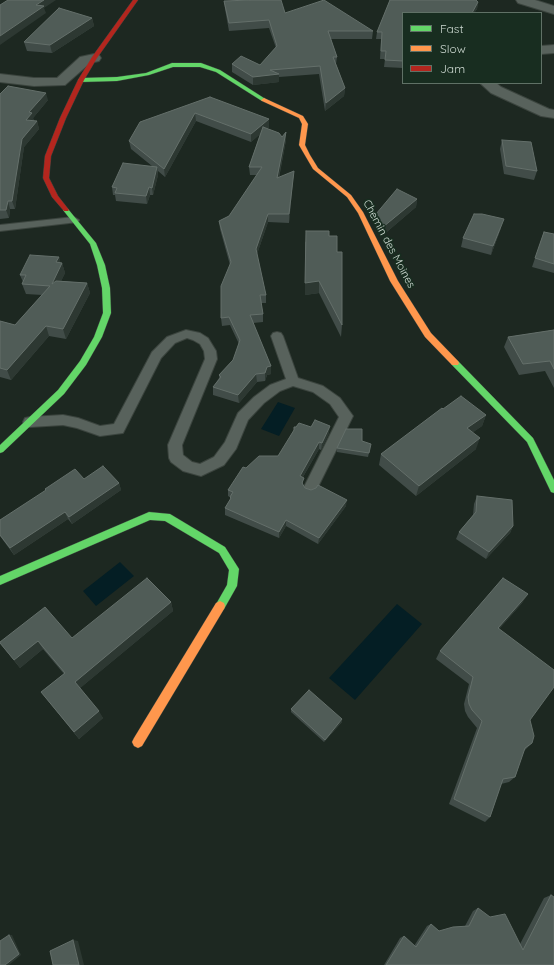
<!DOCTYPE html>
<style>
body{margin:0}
#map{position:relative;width:554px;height:965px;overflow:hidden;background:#1d2821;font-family:Quicksand,sans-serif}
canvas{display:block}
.legend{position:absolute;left:402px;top:12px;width:140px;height:72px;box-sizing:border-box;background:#182d20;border:1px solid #607166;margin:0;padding:5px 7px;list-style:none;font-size:12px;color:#ccd8d0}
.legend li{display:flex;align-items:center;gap:8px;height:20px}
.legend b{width:20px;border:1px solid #607166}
</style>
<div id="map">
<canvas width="554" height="965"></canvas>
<ul class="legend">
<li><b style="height:5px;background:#63d668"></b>Fast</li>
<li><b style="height:5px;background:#ff974d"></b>Slow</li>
<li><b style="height:5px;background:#b3261e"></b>Jam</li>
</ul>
</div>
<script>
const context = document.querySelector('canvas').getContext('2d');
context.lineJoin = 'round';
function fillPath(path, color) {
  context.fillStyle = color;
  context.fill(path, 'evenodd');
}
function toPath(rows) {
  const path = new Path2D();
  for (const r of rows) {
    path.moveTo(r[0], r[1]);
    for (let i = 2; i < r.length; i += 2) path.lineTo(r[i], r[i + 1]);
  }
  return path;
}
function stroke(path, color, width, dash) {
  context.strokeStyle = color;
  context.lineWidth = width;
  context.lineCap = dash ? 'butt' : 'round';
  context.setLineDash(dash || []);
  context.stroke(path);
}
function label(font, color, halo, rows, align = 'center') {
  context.font = font + ' Quicksand,sans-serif';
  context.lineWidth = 3.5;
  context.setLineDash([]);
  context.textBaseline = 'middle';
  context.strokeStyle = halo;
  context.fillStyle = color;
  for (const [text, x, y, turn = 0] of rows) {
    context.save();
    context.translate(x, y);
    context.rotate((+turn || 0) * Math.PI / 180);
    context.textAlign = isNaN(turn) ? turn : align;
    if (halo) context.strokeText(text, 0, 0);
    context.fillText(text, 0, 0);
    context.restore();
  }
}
fillPath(toPath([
 [278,402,295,408,279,436,261,429],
 [120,562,134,576,96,606,83,591],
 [397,604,422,624,355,700,329,678]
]), '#041e24');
const lane = toPath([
 [74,217,79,220,78,222,0,231,0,225,74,217],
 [186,330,200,333,208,338,216,351,217,359,182,445,183,455,192,462,200,464,214,457,225,442,238,413,254,397,270,385,286,379,271,336,273,333,277,332,281,333,283,336,298,378,323,386,340,398,353,416,315,493,310,495,305,493,303,489,339,417,330,404,313,392,293,386,280,391,264,403,248,420,236,449,224,465,201,476,183,471,171,462,169,458,168,445,205,359,204,351,200,344,193,340,187,338,175,343,161,358,123,433,100,436,77,428,63,425,30,427,25,426,23,422,25,418,30,417,63,415,78,418,100,426,114,424,152,352,167,337,186,330]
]);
const street = toPath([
 [516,0,535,0,554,6,554,14,518,3,516,0],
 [554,45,554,53,541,54,541,46,554,45],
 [94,54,99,55,101,58,99,61,90,63,65,85,34,86,0,82,0,74,34,78,57,78,80,57,94,54],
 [480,83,496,83,501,87,549,109,554,110,554,118,541,116,491,93,480,83]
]);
const fast = toPath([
 [172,63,201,63,220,70,267,100,262,101,216,72,200,67,173,67,149,75,117,81,81,82,78,80,81,78,117,77,146,73,172,63],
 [66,208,68,209,96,243,105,265,110,288,111,313,102,337,86,365,64,394,3,452,0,453,0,445,58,390,80,361,94,337,103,313,102,288,97,265,90,244,63,210,66,208],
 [455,360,458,361,533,438,554,480,554,493,551,492,527,442,452,365,451,363,455,360],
 [149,512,170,514,225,547,239,569,237,586,224,609,220,611,216,609,215,606,227,585,229,570,219,553,165,521,150,520,0,585,0,576,149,512]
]);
const slow = toPath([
 [264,98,303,116,308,124,305,145,310,155,318,168,351,195,363,212,398,281,431,333,458,361,459,363,458,365,452,365,425,337,390,281,358,213,347,197,313,169,299,145,302,124,299,118,262,101,261,100,264,98],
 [220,601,224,603,225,606,224,609,142,746,138,748,134,746,132,742,134,738,216,603,220,601]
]);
const jam = toPath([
 [133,0,138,0,97,58,84,80,66,118,51,156,49,178,58,196,69,210,68,211,64,211,52,197,43,178,45,156,60,118,78,80,92,57,133,0]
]);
stroke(lane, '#3b443e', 2);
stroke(street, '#3b443e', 2);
stroke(fast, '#3b443e', 1);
stroke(slow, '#3b443e', 1);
stroke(jam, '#3b443e', 1);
fillPath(lane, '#58625c');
fillPath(street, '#58625c');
fillPath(fast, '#63d668');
fillPath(slow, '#ff974d');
fillPath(jam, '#b3261e');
fillPath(toPath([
 [390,0,476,0,478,2,477,9,474,13,403,13,403,68,384,67,385,59,380,59,381,39,376,39,377,32],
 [224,1,285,13,373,31,372,39,331,39,337,57,336,64,345,88,344,96,325,111,319,74,279,77,279,82,253,85,232,72,232,64,260,65,276,48,269,28,229,31,225,9],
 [92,18,94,26,52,53,27,51,24,42],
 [0,94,48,100,33,118,34,121,37,121,39,129,24,147,15,209,10,209,9,218,0,219],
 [210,97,269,127,267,129,282,137,286,132,286,140,279,178,294,171,293,180,289,223,268,222,257,254,266,295,266,303,261,303,263,314,263,322,253,323,271,366,271,374,267,375,265,381,257,382,239,403,213,395,213,387,219,378,219,375,233,360,239,344,230,325,222,326,221,318,230,265,220,229,219,221,229,216,257,175,250,175,249,167,260,134,251,142,196,121,165,177,158,171,158,175,153,195,150,195,147,204,116,201,115,195,113,195,112,187,152,166,131,149,129,141],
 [502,140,537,171,534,180,504,174,500,149],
 [417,199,416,207,382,236,375,222,376,214],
 [501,228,491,255,461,247,463,238],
 [544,232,554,234,554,273,532,267],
 [329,236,337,252,342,325,341,337,319,293,305,295,305,242],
 [59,257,60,263,62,263,65,273,61,281,87,283,90,293,66,339,49,336,11,380,0,377,0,321,15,325,42,295,26,294,22,284,23,282,20,275],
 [554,330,554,388,545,371,519,375,504,347,508,337],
 [443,409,486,415,482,426,473,432,476,449,416,496,379,465,381,454],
 [329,433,321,450,319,449,303,477,303,485,305,488,346,506,318,544,286,526,279,538,225,515,225,508,230,500,230,497,228,496,228,490,246,468,278,456],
 [362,441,370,448,368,457,337,452,337,448],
 [84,479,119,483,121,490,72,524,68,519,14,555,0,536,0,520,46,491,45,489],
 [477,496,513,526,510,533,486,559,456,539,459,532,473,515,474,504],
 [171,602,173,611,80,688,103,718,79,739,41,692,64,674,43,649,20,668,0,643,72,638],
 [523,602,499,629,530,720,532,743,524,751,515,777,509,782,501,784,490,817,485,822,449,804,477,728,468,717,465,711,464,704,469,684,436,659,440,651],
 [291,709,342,722,324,742,291,712],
 [551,895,554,965,384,965,400,938,404,936,414,946,427,926,431,924,439,931,465,926,473,911,478,908,520,944,544,898]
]), '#414c48');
fillPath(toPath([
 [44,0,56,0,44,8,46,13,0,45,0,36,36,5],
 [478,2,477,9,474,13,472,13],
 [92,18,94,26,52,53,50,45],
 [279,74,279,82,253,85,253,77],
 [345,88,344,96,325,111,326,103],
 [46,93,48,100,33,118,34,121,26,120,29,112],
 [195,113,196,121,165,177,164,169],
 [269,119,269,127,251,142,251,134],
 [37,121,39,129,24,147,15,209,12,201,22,139],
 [286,132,286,140,277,186,277,178],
 [157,167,158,175,153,195,152,188],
 [294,171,293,180,289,223,289,214],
 [149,187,150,195,147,204,146,196],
 [417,199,416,207,382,236,383,227],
 [8,201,10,209,9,218,6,210],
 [268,214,268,222,256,257,256,249],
 [504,219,501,228,491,255,493,246],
 [59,257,61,265,62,263,65,273,55,294,52,284,56,262],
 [319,281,319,293,305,295,305,283],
 [87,283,90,293,66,339,63,329],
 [46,326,49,336,11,380,7,370],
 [271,366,271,374,267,375,265,381,265,373,267,367],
 [256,374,257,382,239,403,238,395],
 [486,415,482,426,464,439,467,428],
 [330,426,329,433,321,450,322,443],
 [480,438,476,449,416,496,419,486],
 [319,442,319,449,300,482,300,476],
 [119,483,121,490,72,524,69,517],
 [347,500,346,506,318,544,319,538],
 [65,512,68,519,14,555,10,548],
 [286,520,286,526,279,538,279,532],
 [513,526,510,533,486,559,489,552],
 [528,594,523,602,493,636,498,628],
 [171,602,173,611,79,689,75,682],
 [38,641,43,649,20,668,14,660],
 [99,711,103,718,79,739,74,732],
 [342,719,342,722,324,742,325,740],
 [9,935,12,935,21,955,9,965,5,965],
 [73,940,78,941,84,965,79,965]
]), '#2d3832');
const building = toPath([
 [8,0,44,0,36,5,44,6,0,36,0,5,8,0],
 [250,0,281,0,285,13,324,0,373,31,328,31,337,57,333,57,345,88,326,103,320,66,270,70,279,74,253,77,232,64,241,56,260,65,277,46,269,20,229,23,224,1,250,0],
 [390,0,476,0,478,2,472,13,403,13,403,61,385,60,386,51,381,51,382,32,377,32,390,0],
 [59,8,92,18,50,45,24,42,59,8],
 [8,86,46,93,29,112,32,113,26,120,37,121,22,139,12,201,8,201,6,210,0,210,0,94,8,86],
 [210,97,269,119,251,134,195,113,164,169,129,141,140,122,210,97],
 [263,127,279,133,282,137,286,132,277,178,294,171,289,214,268,214,256,249,266,295,260,295,263,314,250,315,271,366,267,367,265,373,256,374,238,395,213,387,221,377,219,375,233,360,240,340,229,317,221,318,221,286,231,262,219,221,229,216,262,167,249,167,263,127],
 [502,140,531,142,537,171,506,166,502,140],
 [123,163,157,167,152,188,149,187,146,196,115,193,117,188,112,187,123,163],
 [397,189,417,199,383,227,376,214,397,189],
 [474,214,482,214,504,219,493,246,463,238,474,214],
 [306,231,329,231,329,236,337,236,337,252,342,252,342,325,319,281,305,283,306,231],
 [544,232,554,234,554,264,535,258,544,232],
 [30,255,59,257,56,262,62,263,52,284,56,281,87,283,63,329,46,326,7,370,0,368,0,321,15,325,50,286,22,284,26,275,20,275,30,255],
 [554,330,554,369,550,361,523,364,508,337,554,330],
 [461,396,486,415,467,428,480,438,419,486,381,454,442,408,443,409,461,396],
 [315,420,330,426,322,443,319,442,300,476,304,478,302,483,305,488,311,490,316,488,318,485,347,500,319,538,286,520,279,532,225,508,231,498,230,497,233,492,228,490,243,467,246,468,259,456,278,456,294,430,294,427,296,427,299,423,311,427,315,420],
 [346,429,362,429,362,441,371,444,369,453,337,448,346,429],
 [103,466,119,483,69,517,65,512,10,548,0,535,0,520,46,490,45,489,75,469,84,479,103,466],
 [477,496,512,500,513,526,489,552,459,532,476,512,477,496],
 [147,578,171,602,75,682,99,711,74,732,41,692,65,673,38,641,14,660,0,643,0,642,45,607,72,638,147,578],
 [503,578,528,594,498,628,554,670,554,687,530,720,534,736,532,743,525,748,515,777,503,779,490,817,454,799,482,721,472,710,469,704,468,697,473,677,440,651,503,578],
 [309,690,342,719,325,740,291,709,309,690],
 [551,895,554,897,554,965,386,965,404,936,416,947,431,924,439,931,453,927,469,926,478,908,490,917,505,914,523,950,551,895],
 [9,935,19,954,5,965,0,965,0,941,9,935],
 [73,940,79,965,53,965,50,951,73,940]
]);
fillPath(building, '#505c57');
stroke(building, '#646f6a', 1);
label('11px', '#ccd8d0', '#182d20', [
 ["Chemin des Moines",389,244,62]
]);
</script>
